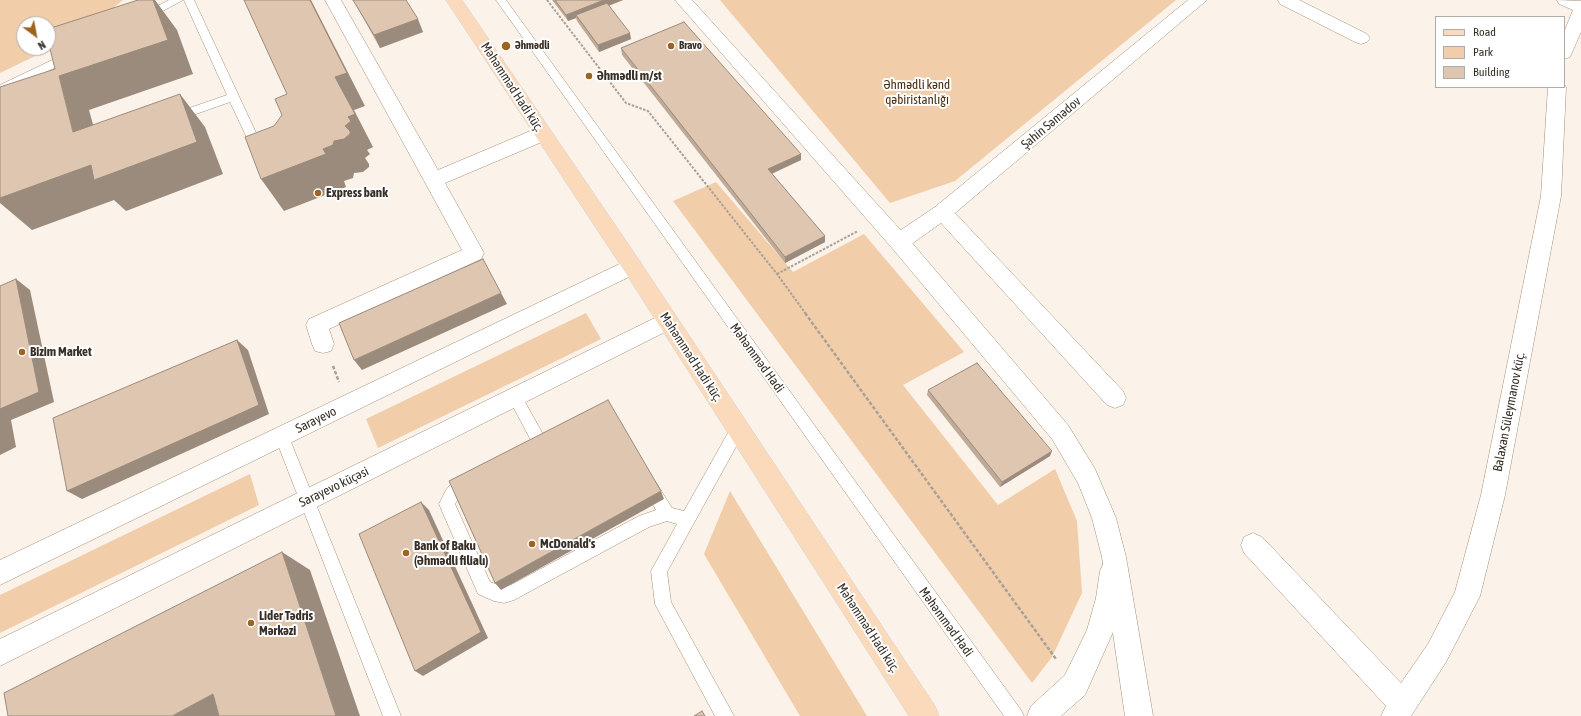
<!DOCTYPE html>
<meta charset="utf-8">
<style>
body{margin:0}
#map{position:relative;width:1581px;height:716px;overflow:hidden;background:#fbf2e9;font-family:"Asap Condensed",sans-serif}
canvas{display:block}
.legend{position:absolute;left:1435px;top:16px;width:130px;height:72px;box-sizing:border-box;background:#fff;border:1px solid #afaca8;margin:0;padding:5px 7px;list-style:none;font-size:12px;color:#382f26}
.legend li{display:flex;align-items:center;gap:8px;height:20px}
.legend b{width:20px;border:1px solid #afaca8}
.north{position:absolute;left:16px;top:16px;width:40px;height:40px;box-sizing:border-box;background:#fff;border:1px solid #afaca8;border-radius:50%;rotate:148deg;font-size:11px;font-weight:700;line-height:16px;text-align:center;color:#382f26}
.north::after{content:'';display:block;margin:auto;width:14px;height:18px;background:#9d6321;clip-path:polygon(50% 0,100% 100%,50% 72%,0 100%)}
</style>
<div id="map">
<canvas width="1581" height="716"></canvas>
<ul class="legend">
<li><b style="height:5px;background:#fadabb"></b>Road</li>
<li><b style="height:11px;background:#f2cdaa"></b>Park</li>
<li><b style="height:11px;background:#dec6b1"></b>Building</li>
</ul>
<div class="north">N</div>
</div>
<script>
const context = document.querySelector('canvas').getContext('2d');
context.lineJoin = 'round';
function fillPath(path, color) {
  context.fillStyle = color;
  context.fill(path, 'evenodd');
}
function toPath(rows) {
  const path = new Path2D();
  for (const r of rows) {
    path.moveTo(r[0], r[1]);
    for (let i = 2; i < r.length; i += 2) path.lineTo(r[i], r[i + 1]);
  }
  return path;
}
function stroke(path, color, width, dash) {
  context.strokeStyle = color;
  context.lineWidth = width;
  context.lineCap = dash ? 'butt' : 'round';
  context.setLineDash(dash || []);
  context.stroke(path);
}
function label(font, color, halo, rows, align = 'center') {
  context.font = font + ' "Asap Condensed",sans-serif';
  context.lineWidth = 4;
  context.setLineDash([]);
  context.textBaseline = 'middle';
  context.strokeStyle = halo;
  context.fillStyle = color;
  for (const [text, x, y, turn = 0] of rows) {
    context.save();
    context.translate(x, y);
    context.rotate((+turn || 0) * Math.PI / 180);
    context.textAlign = isNaN(turn) ? turn : align;
    if (halo) context.strokeText(text, 0, 0);
    context.fillText(text, 0, 0);
    context.restore();
  }
}
fillPath(toPath([
 [0,0,123,0,77,36,0,73],
 [24,24,48,24,48,48,24,48],
 [720,0,1176,0,955,181,890,203],
 [716,182,793,272,864,234,964,352,903,385,998,505,1055,469,1077,521,1082,593,1052,657,1032,683,673,201],
 [586,313,601,339,378,448,366,419],
 [250,474,259,505,0,633,0,595],
 [730,491,867,716,800,716,704,554]
]), '#f2cdaa');
const lane = toPath([
 [169,0,183,0,148,19,140,19,139,17,140,15,169,0],
 [184,0,194,0,265,152,263,155,255,155,230,102,176,121,172,120,170,117,172,114,227,95,184,0],
 [496,0,506,0,1021,710,1024,716,1004,716,496,0],
 [71,51,75,52,77,55,75,58,0,94,0,85,71,51],
 [515,391,520,393,544,436,546,441,544,446,539,448,534,446,510,401,508,397,510,393,515,391],
 [738,422,743,424,745,429,743,434,667,572,671,602,734,716,715,716,655,604,651,571,677,524,667,521,649,527,514,600,504,603,494,601,478,594,439,504,446,490,456,478,467,473,472,475,475,480,472,485,466,488,455,504,490,582,504,587,511,585,639,516,656,510,642,486,645,481,650,479,655,481,672,508,684,511,733,424,738,422],
 [282,430,287,432,289,437,401,716,383,716,275,437,277,432,282,430]
]);
const street = toPath([
 [325,0,341,0,438,170,535,129,542,127,549,129,551,134,549,139,445,183,484,253,481,259,329,329,334,344,331,351,323,353,315,351,312,344,306,325,309,319,462,250,325,0],
 [1188,0,1207,0,955,213,1123,391,1126,398,1123,405,1115,408,1107,405,941,223,906,248,899,250,892,248,889,242,892,236,935,207,1188,0],
 [1278,0,1299,0,1367,34,1370,38,1367,42,1361,44,1355,42,1280,4,1278,0],
 [1557,0,1581,1,1581,32,1570,57,1564,59,1564,32,1573,10,1559,4,1557,0],
 [1564,84,1566,87,1561,196,1505,495,1480,596,1446,662,1411,716,1381,716,1386,706,1244,553,1241,545,1244,537,1253,533,1262,537,1401,683,1428,644,1455,592,1481,495,1541,196,1548,87,1564,87,1564,84],
 [1113,559,1122,562,1126,571,1122,598,1113,632,1085,695,1061,716,1027,716,1031,706,1065,675,1087,630,1096,598,1100,571,1104,562,1113,559]
]);
const secondary = toPath([
 [675,0,692,0,906,236,1068,425,1095,469,1116,518,1126,557,1153,716,1125,716,1102,557,1092,518,1078,483,1052,439,892,248,675,0],
 [632,258,639,260,642,266,639,272,0,585,0,560,632,258],
 [667,312,675,315,678,321,675,327,0,666,0,639,667,312]
]);
const primary = toPath([
 [446,0,462,0,639,260,935,706,939,716,909,716,625,272,446,0]
]);
stroke(lane, '#a58f7a', 1);
stroke(street, '#a58f7a', 1);
stroke(secondary, '#a58f7a', 1);
stroke(primary, '#d3d1cf', 1);
stroke(toPath([
 [547,0,626,103,648,111,777,274,806,314],
 [777,274,858,231]
]), '#a9a097', 2, [2.5, 1.5]);
stroke(toPath([
 [805,313,1056,659],
 [333,366,339,382]
]), '#a9a097', 2.5, [3.5, 2]);
fillPath(lane, '#fff');
fillPath(street, '#fff');
fillPath(secondary, '#fff');
fillPath(primary, '#fadabb');
fillPath(toPath([
 [353,0,406,0,423,32,380,48],
 [552,0,623,0,609,6,631,39,599,52,577,21,576,18,568,21],
 [621,48,801,154,801,160,772,174,825,236,825,242,785,263,622,55],
 [928,390,1050,456,1000,487,927,395]
]), '#bfaa98');
fillPath(toPath([
 [153,0,155,0,177,30,193,74,89,110,104,164,73,132,59,76],
 [310,0,311,0,365,106,354,110,373,147,367,150,370,154,365,158,369,164,369,167,363,172,354,173,353,178,344,181,346,187,284,211,261,179,323,149,334,141,345,126,348,117],
 [604,0,623,0,578,17,576,15,576,18,568,21,566,15],
 [418,19,423,32,380,48,374,35],
 [630,33,631,39,599,52,598,45],
 [180,94,205,127,223,174,126,211,114,200,32,230,0,203,0,198],
 [801,154,801,160,768,175,768,169],
 [825,236,825,242,785,263,785,257],
 [16,279,30,290,54,402,11,420,16,447,0,455,0,409],
 [501,293,507,304,362,370,354,360],
 [237,340,248,350,269,414,82,499,67,491],
 [1052,451,1050,456,1000,487,1002,482],
 [661,491,664,499,501,590,495,583],
 [421,502,429,510,488,638,423,676,415,671],
 [282,552,310,570,360,716,336,716],
 [213,694,228,716,172,716]
]), '#9b8b7c');
const building = toPath([
 [138,0,153,0,168,40,59,76,73,132,180,94,197,142,94,180,91,165,0,198,0,87,55,69,48,41,48,29,138,0],
 [244,0,310,0,347,73,335,77,355,114,348,117,351,121,345,126,350,131,350,134,344,139,334,141,333,145,323,149,326,154,261,179,245,137,274,126,282,115,275,99,287,94,244,0],
 [353,0,406,0,418,19,374,35,353,0],
 [555,0,604,0,566,15,555,0],
 [607,3,630,33,598,45,576,15,607,3],
 [684,22,801,154,768,169,825,236,785,257,621,48,684,22],
 [483,259,501,293,354,360,339,323,483,259],
 [16,279,39,392,0,409,0,286,16,279],
 [237,340,259,405,67,491,53,418,237,340],
 [977,363,1052,451,1002,482,928,390,977,363],
 [608,400,661,491,495,583,449,481,608,400],
 [421,502,481,632,415,671,359,534,421,502],
 [282,552,336,716,219,716,213,694,172,716,8,716,4,693,282,552],
 [702,711,705,716,694,716,702,711]
]);
fillPath(building, '#dec6b1');
stroke(building, '#9b8b7c', 1);
for (const [x, y, r, color] of [
 [506,46,5,"#9d6321"],
 [671,46,4,"#9d6321"],
 [589,76,4,"#9d6321"],
 [318,193,4,"#9d6321"],
 [22,352,4,"#9d6321"],
 [532,544,4,"#9d6321"],
 [406,553,4,"#9d6321"],
 [251,623,4,"#9d6321"]
]) {
  const dot = new Path2D();
  dot.arc(x, y, r, 0, 2 * Math.PI);
  context.fillStyle = color;
  context.fill(dot);
  stroke(dot, '#fff', 1.5);
}
label('bold 11px', '#382f26', '#fff', [
 ["Əhmədli",515,46],
 ["Bravo",679,46]
], 'left');
label('bold 13px', '#382f26', '#fff', [
 ["Əhmədli m/st",597,76],
 ["Express bank",326,193],
 ["Bizim Market",30,352],
 ["McDonald's",540,544],
 ["Bank of Baku",414,546],
 ["(Əhmədli filialı)",414,561],
 ["Lider Tədris",259,616],
 ["Mərkəzi",259,631]
], 'left');
label('13px', '#4c2e0e', '#fff', [
 ["Əhmədli kənd",917,85],
 ["qəbiristanlığı",917,100]
]);
label('13px', '#382f26', '#fff', [
 ["Məhəmməd Hadi küç.",512,87,57],
 ["Şahin Səmədov",1051,123,-40],
 ["Məhəmməd Hadi küç.",691,357,57],
 ["Məhəmməd Hadi",757,358,54],
 ["Balaxan Süleymanov küç.",1509,412,-79],
 ["Sarayevo",316,420,-26],
 ["Sarayevo küçəsi",334,487,-26],
 ["Məhəmməd Hadi",946,622,54],
 ["Məhəmməd Hadi küç.",868,628,57]
]);
</script>
